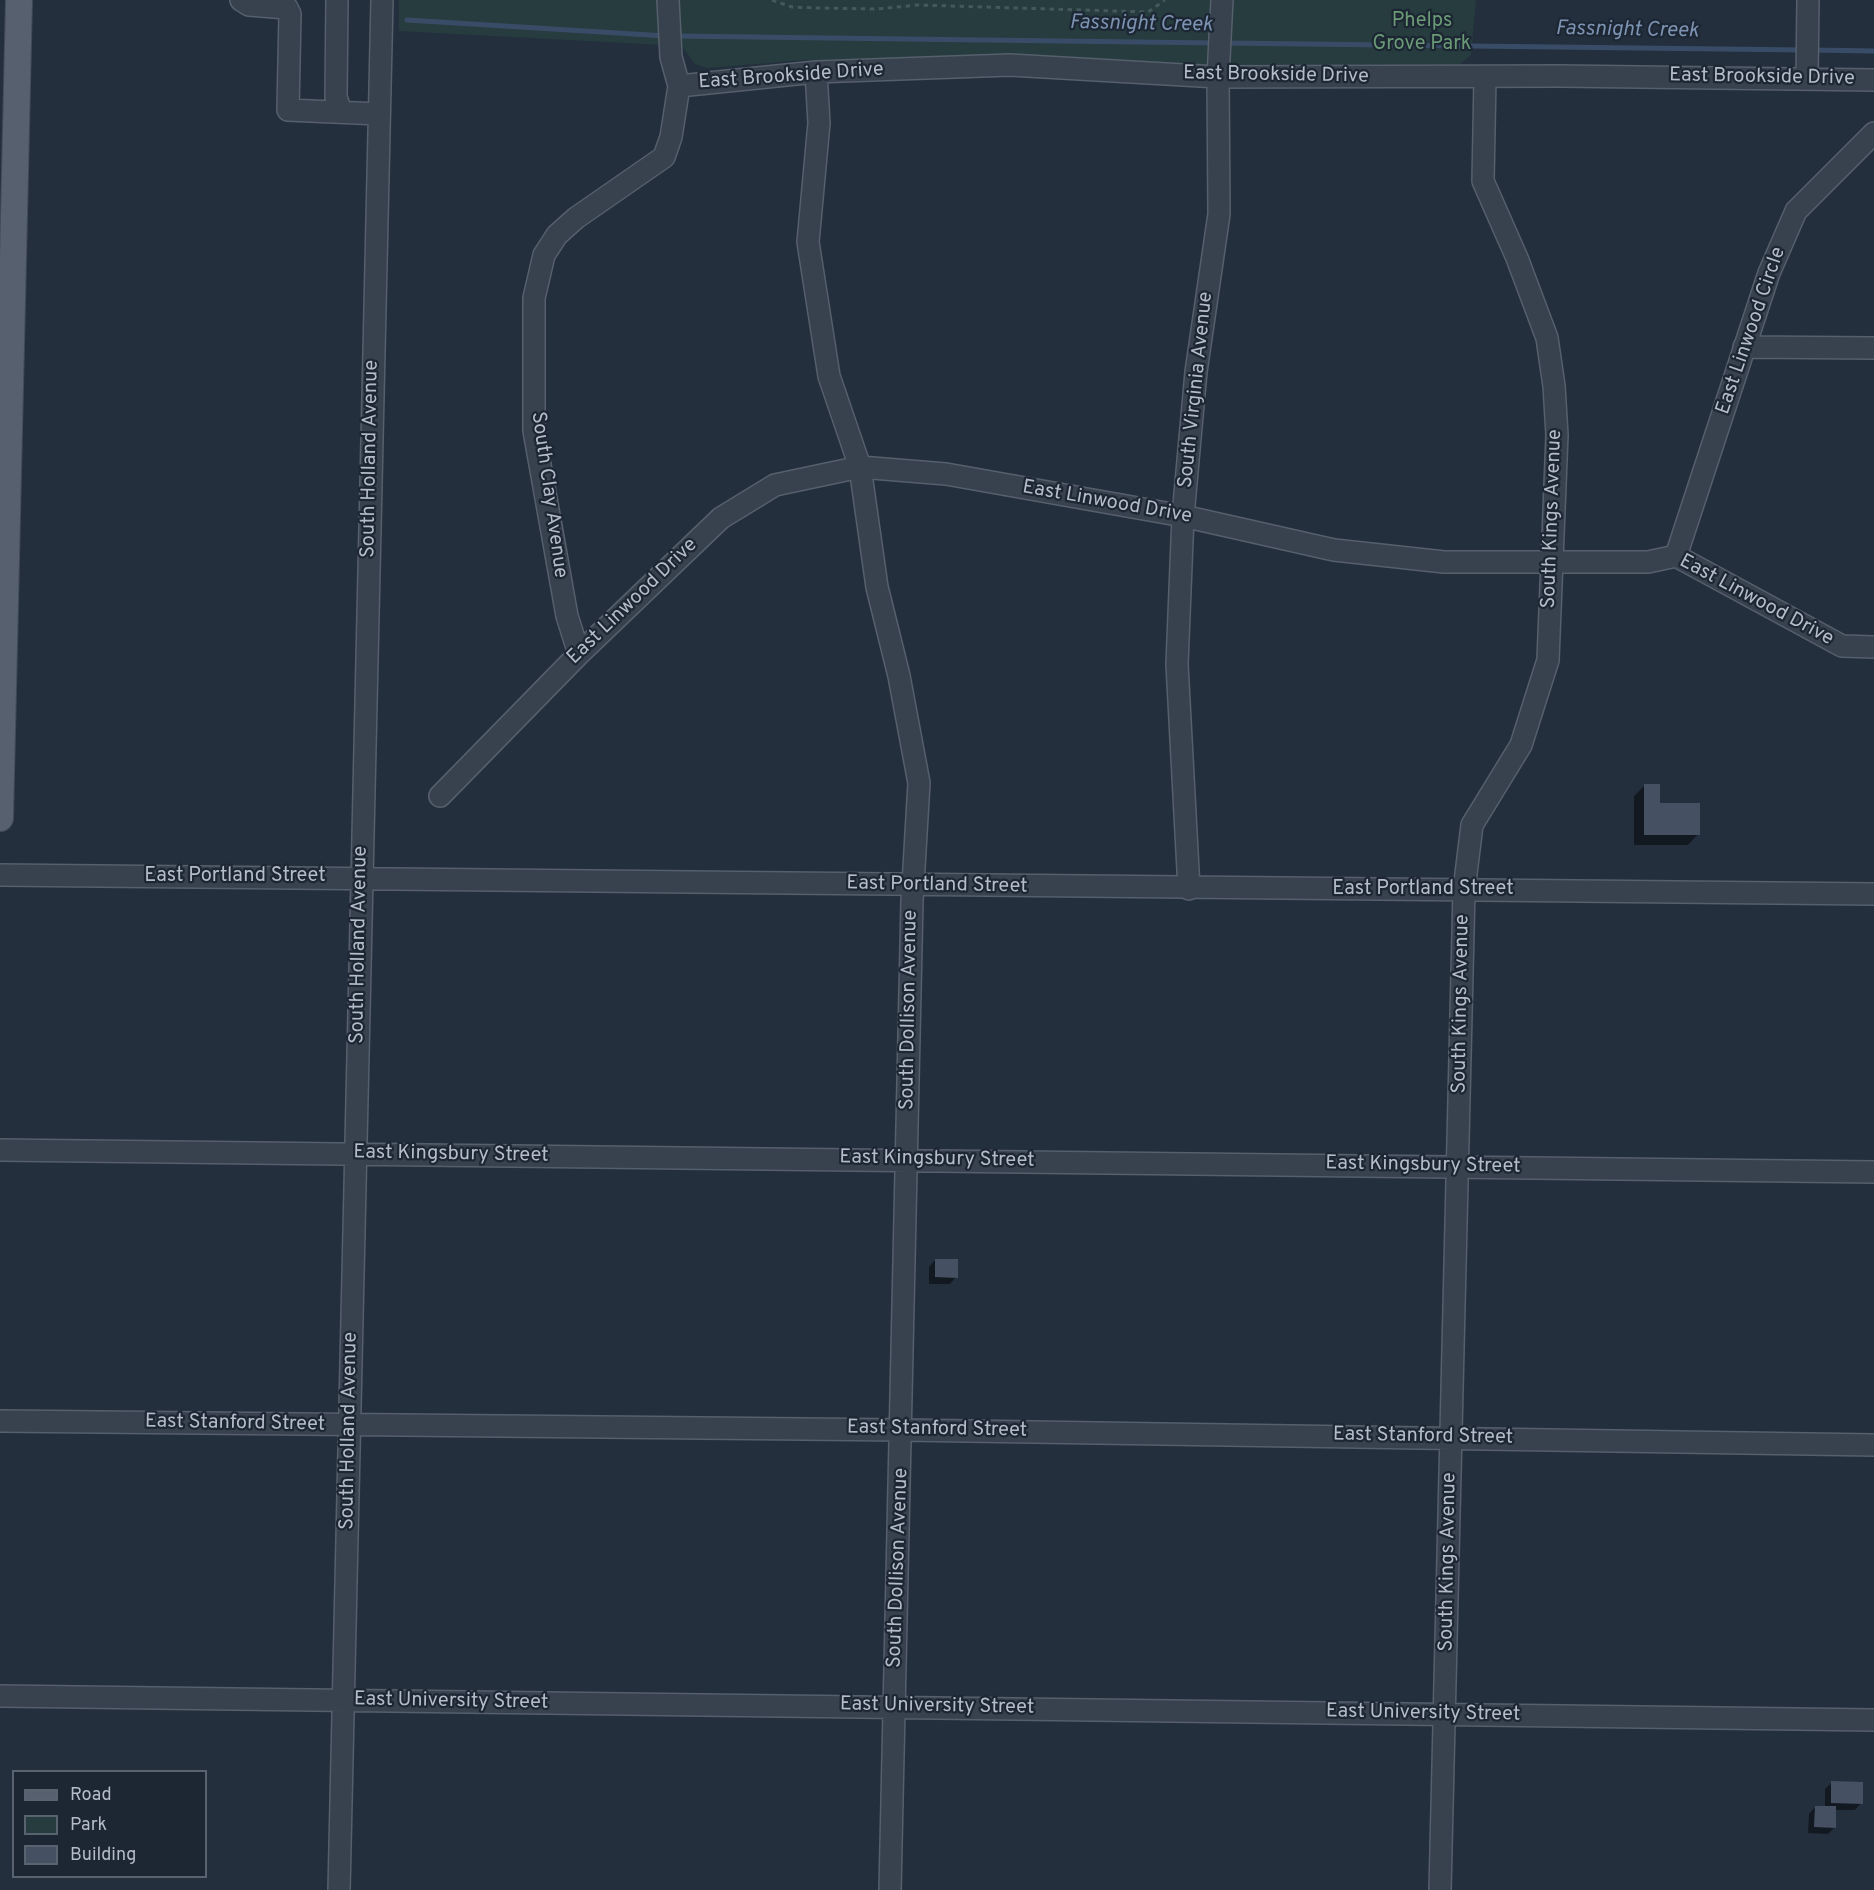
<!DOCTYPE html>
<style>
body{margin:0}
#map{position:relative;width:1874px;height:1890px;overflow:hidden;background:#242f3e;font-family:Overpass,sans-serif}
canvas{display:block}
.legend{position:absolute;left:12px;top:1770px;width:195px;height:108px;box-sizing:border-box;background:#1d2633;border:2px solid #59626f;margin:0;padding:8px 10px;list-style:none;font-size:18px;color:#b4bcc9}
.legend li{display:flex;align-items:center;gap:12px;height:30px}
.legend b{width:30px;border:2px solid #59626f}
</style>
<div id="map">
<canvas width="1874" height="1890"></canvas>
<ul class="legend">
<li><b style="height:8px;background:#56606e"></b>Road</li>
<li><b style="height:16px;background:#263c3f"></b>Park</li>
<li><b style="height:16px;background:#455162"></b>Building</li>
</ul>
</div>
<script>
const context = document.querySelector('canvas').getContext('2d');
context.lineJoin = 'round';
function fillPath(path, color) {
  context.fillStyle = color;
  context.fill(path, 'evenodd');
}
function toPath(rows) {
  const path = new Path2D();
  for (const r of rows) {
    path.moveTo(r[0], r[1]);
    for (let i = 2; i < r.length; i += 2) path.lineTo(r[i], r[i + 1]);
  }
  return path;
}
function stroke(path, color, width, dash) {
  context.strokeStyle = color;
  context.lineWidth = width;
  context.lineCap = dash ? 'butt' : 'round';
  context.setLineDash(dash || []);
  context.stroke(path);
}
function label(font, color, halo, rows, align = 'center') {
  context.font = font + ' Overpass,sans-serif';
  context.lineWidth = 4.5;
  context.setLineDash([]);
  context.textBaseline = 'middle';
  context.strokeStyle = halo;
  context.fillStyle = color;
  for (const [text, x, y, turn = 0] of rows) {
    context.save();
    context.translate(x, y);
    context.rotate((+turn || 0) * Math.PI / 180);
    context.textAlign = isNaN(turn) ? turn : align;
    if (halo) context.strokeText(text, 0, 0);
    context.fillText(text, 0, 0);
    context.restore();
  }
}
fillPath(toPath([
 [399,0,1476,0,1471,55,1459,65,1448,69,1185,66,1083,58,999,56,806,60,707,68,695,64,682,46,399,31]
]), '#263c3f');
fillPath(toPath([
 [1644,786,1659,805,1698,834,1688,845,1634,845,1634,796],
 [935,1260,956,1277,950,1284,929,1284,929,1267],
 [1832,1782,1861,1803,1855,1810,1835,1810,1835,1827,1828,1834,1808,1833,1809,1814,1815,1807,1825,1807,1825,1789]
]), '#0007');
stroke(toPath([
 [407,20,666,36],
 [675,36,1215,43],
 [1224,43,1803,50],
 [1812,50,1874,51]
]), '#394c67', 5);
fillPath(toPath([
 [1644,784,1660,784,1660,803,1700,803,1700,835,1644,835],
 [935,1259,958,1259,958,1278,935,1277],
 [1831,1781,1863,1782,1863,1804,1831,1803],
 [1815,1806,1836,1806,1836,1828,1814,1827]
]), '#455162');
const minor = toPath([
 [241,0,249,5,287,8,290,14,288,110,379,114],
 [337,0,336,97,341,112],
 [816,72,819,123,808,242,829,376,860,467,877,587,899,676,919,783,912,901,890,1890],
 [1807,78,1808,0],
 [679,86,816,72,1010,65,1218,77,1560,76,1874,80],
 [1744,347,1874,348],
 [1676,556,1769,273,1796,211,1874,133],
 [579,654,567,616,534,431,534,298,544,255,557,235,576,218,664,157,671,137,679,86,671,57,668,0],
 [440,796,579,654,721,518,775,485,860,467,946,474,1183,516,1334,550,1444,562,1648,562,1676,556,1842,646,1874,647],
 [0,875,1874,894],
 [1189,889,1177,664,1183,516,1196,372,1219,214,1218,77,1222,0],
 [0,1150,1874,1172],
 [0,1421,903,1430,1874,1445],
 [0,1696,1874,1720],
 [339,1890,382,0],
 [1440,1890,1464,890,1472,825,1521,745,1548,660,1557,435,1554,386,1547,338,1517,258,1483,181,1485,78]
]);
const major = toPath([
 [0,818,19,0]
]);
stroke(minor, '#565f6c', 24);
stroke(major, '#414a57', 28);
stroke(toPath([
 [772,0,792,7,818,8,877,9,918,5,1148,12,1165,0]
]), '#44595c', 3, [4.5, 4.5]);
stroke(minor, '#38414e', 21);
stroke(major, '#56606e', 26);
label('20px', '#6b9a76', '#1d2633', [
 ["Phelps",1422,22],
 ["Grove Park",1422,45]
]);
label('20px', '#b4bcc9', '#1d2633', [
 ["East Brookside Drive",1276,76,1],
 ["East Brookside Drive",791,77,-4],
 ["East Brookside Drive",1762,78,1],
 ["East Linwood Circle",1752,331,-71],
 ["South Virginia Avenue",1197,390,-84],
 ["South Holland Avenue",371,459,-89],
 ["South Clay Avenue",548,495,82],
 ["East Linwood Drive",1107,503,10],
 ["South Kings Avenue",1553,519,-88],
 ["East Linwood Drive",1756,601,28],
 ["East Linwood Drive",633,602,-44],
 ["East Portland Street",235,877],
 ["East Portland Street",937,886,1],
 ["East Portland Street",1423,890],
 ["South Holland Avenue",360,945,-89],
 ["South Kings Avenue",1462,1004,-89],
 ["South Dollison Avenue",910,1010,-89],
 ["East Kingsbury Street",451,1155,1],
 ["East Kingsbury Street",937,1160,1],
 ["East Kingsbury Street",1423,1166,1],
 ["East Stanford Street",235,1424,1],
 ["East Stanford Street",937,1430,1],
 ["South Holland Avenue",350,1431,-89],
 ["East Stanford Street",1423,1437,1],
 ["South Kings Avenue",1449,1562,-89],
 ["South Dollison Avenue",899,1568,-88],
 ["East University Street",451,1702,1],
 ["East University Street",937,1707,1],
 ["East University Street",1423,1714,1]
]);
label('italic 21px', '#7c92b1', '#1d2633', [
 ["Fassnight Creek",1141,25,1],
 ["Fassnight Creek",1627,31,1]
]);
</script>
